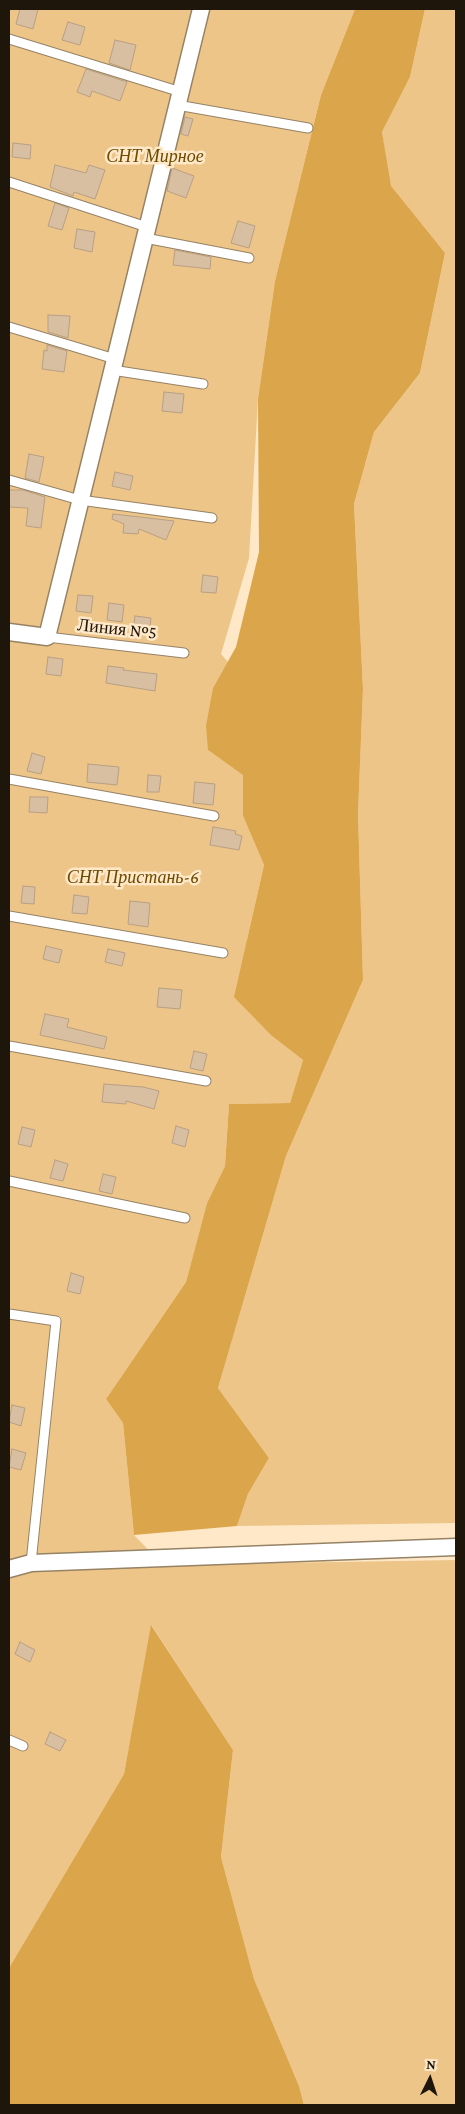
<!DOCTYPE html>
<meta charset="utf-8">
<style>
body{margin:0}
#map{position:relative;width:465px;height:2114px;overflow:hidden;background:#fee8c8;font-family:"Crimson Pro",serif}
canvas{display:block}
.frame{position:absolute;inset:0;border:10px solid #1e160b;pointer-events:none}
.north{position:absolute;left:405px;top:2054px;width:50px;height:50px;-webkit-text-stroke:4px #fee8c8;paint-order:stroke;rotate:4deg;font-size:14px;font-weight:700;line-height:20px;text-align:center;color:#1e160b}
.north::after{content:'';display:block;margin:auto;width:18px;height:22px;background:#1e160b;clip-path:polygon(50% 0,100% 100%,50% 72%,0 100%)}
</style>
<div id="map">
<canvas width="465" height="2114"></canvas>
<div class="frame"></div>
<div class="north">N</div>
</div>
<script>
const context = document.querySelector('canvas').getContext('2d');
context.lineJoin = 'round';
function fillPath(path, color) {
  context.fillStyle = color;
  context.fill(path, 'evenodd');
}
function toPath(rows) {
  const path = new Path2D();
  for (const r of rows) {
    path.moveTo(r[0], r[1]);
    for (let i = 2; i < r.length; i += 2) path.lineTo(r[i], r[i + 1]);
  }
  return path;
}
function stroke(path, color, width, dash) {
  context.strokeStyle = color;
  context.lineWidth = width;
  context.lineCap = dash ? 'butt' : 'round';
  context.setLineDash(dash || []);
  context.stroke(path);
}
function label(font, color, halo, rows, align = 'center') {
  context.font = font + ' "Crimson Pro",serif';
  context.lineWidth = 5;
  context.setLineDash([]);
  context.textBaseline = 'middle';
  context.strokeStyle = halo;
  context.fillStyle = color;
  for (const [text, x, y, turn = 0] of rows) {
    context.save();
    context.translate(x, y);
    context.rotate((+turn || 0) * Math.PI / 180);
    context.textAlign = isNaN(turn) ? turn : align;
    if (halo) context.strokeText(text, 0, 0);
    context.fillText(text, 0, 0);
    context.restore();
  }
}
fillPath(toPath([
 [9,9,355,9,321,95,275,281,258,399,249,558,221,654,228,662,213,688,208,750,244,775,243,816,264,865,247,940,272,1036,303,1060,290,1103,229,1104,225,1166,207,1203,186,1282,106,1399,123,1423,134,1535,163,1565,456,1560,456,2105,304,2105,299,2086,254,1979,221,1857,233,1750,152,1626,124,1774,9,1968],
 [425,9,456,9,456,1523,237,1526,248,1494,269,1458,218,1388,286,1156,363,980,358,814,363,689,354,504,374,432,420,373,445,253,390,186,382,132,410,77]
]), '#edc588');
fillPath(toPath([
 [355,9,425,9,410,77,382,132,391,186,445,253,420,373,374,432,354,504,363,689,358,814,363,980,286,1156,218,1388,269,1458,248,1494,237,1526,134,1535,123,1423,106,1399,186,1282,207,1203,225,1166,229,1104,290,1103,303,1060,272,1036,234,997,264,865,243,816,243,775,208,750,206,726,213,688,236,647,259,552,258,399,275,281,321,95],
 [151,1625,233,1750,221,1857,254,1979,299,2086,304,2105,9,2105,9,1968,124,1774]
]), '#dba54b');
const building = toPath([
 [20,9,38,9,33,29,16,24,20,9],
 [68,22,85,27,80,45,62,40,68,22],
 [115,40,136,45,130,70,109,63,115,40],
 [86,69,127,82,120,101,92,91,90,97,77,92,86,69],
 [185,117,193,119,188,136,181,134,185,117],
 [13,143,31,145,30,159,12,157,13,143],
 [55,165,86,173,89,165,105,170,95,199,74,192,73,196,50,187,55,165],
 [172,168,194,176,186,198,167,191,172,168],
 [55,203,69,208,62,230,48,226,55,203],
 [238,221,255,226,249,248,231,243,238,221],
 [77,229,95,232,92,252,74,248,77,229],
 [175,250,211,257,210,269,173,265,175,250],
 [48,315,70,316,68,338,48,332,48,315],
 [47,345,67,351,64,372,42,369,44,350,47,351,47,345],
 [164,392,184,394,182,413,162,411,164,392],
 [29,454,44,457,39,482,25,478,29,454],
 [115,472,133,476,130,490,112,486,115,472],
 [9,490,23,490,45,497,41,528,26,526,28,508,9,507,9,490],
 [113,514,140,517,174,521,166,540,139,529,138,534,123,533,124,524,112,519,113,514],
 [203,575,218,577,216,593,201,592,203,575],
 [78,595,93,596,91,613,76,611,78,595],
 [109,603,124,605,122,622,107,620,109,603],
 [135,616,151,618,149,635,133,633,135,616],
 [48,657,63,659,61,676,46,674,48,657],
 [108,666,124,668,123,670,157,674,155,691,106,683,108,666],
 [32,753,45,757,41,774,27,771,32,753],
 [88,764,119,767,117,785,87,782,88,764],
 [148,775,161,776,159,792,147,792,148,775],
 [195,782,215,784,213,805,193,803,195,782],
 [30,797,48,797,47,813,29,812,30,797],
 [213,827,236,831,235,834,242,836,239,850,210,845,213,827],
 [23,886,35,887,34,904,21,903,23,886],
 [74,895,89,897,87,914,72,913,74,895],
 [130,901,150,903,148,927,128,924,130,901],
 [46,946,62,950,59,963,43,959,46,946],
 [108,949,125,953,122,966,105,962,108,949],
 [159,988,182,990,180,1009,157,1007,159,988],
 [45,1014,69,1019,67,1027,107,1037,104,1049,40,1035,45,1014],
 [194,1051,207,1054,203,1071,190,1068,194,1051],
 [104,1084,143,1087,159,1091,154,1109,126,1101,126,1104,102,1102,104,1084],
 [176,1126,189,1130,185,1147,172,1143,176,1126],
 [22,1127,35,1130,31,1147,18,1144,22,1127],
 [55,1160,68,1164,63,1181,50,1178,55,1160],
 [103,1174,116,1177,112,1194,99,1191,103,1174],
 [71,1273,84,1277,80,1294,67,1291,71,1273],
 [12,1405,25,1408,21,1426,9,1422,12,1405],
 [12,1449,26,1453,21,1470,9,1467,12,1449],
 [20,1642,35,1650,30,1662,15,1654,20,1642],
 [50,1732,66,1740,60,1751,45,1744,50,1732]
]);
fillPath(building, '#d8bfa2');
stroke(building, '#b9a084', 1);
const service = toPath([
 [9,39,181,92],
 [177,105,308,128],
 [9,182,147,227],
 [145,238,249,258],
 [9,327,115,359],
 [112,370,203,384],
 [9,480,80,500,212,518],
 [47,637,184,653],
 [9,779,214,816],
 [9,916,223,953],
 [9,1046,206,1081],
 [9,1181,185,1218],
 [9,1314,56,1321,31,1563],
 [9,1740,23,1746]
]);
const minor = toPath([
 [9,632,47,637,201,9],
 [9,1569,31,1563,456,1547]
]);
stroke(service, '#968265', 11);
stroke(minor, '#968265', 19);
stroke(service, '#fff', 9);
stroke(minor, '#fff', 16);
label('italic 18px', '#6d4a00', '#fee8c8', [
 ["СНТ Мирное",155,156],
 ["СНТ Пристань-6",133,877]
]);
label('18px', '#1e160b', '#fee8c8', [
 ["Линия №5",117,629,6]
]);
</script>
